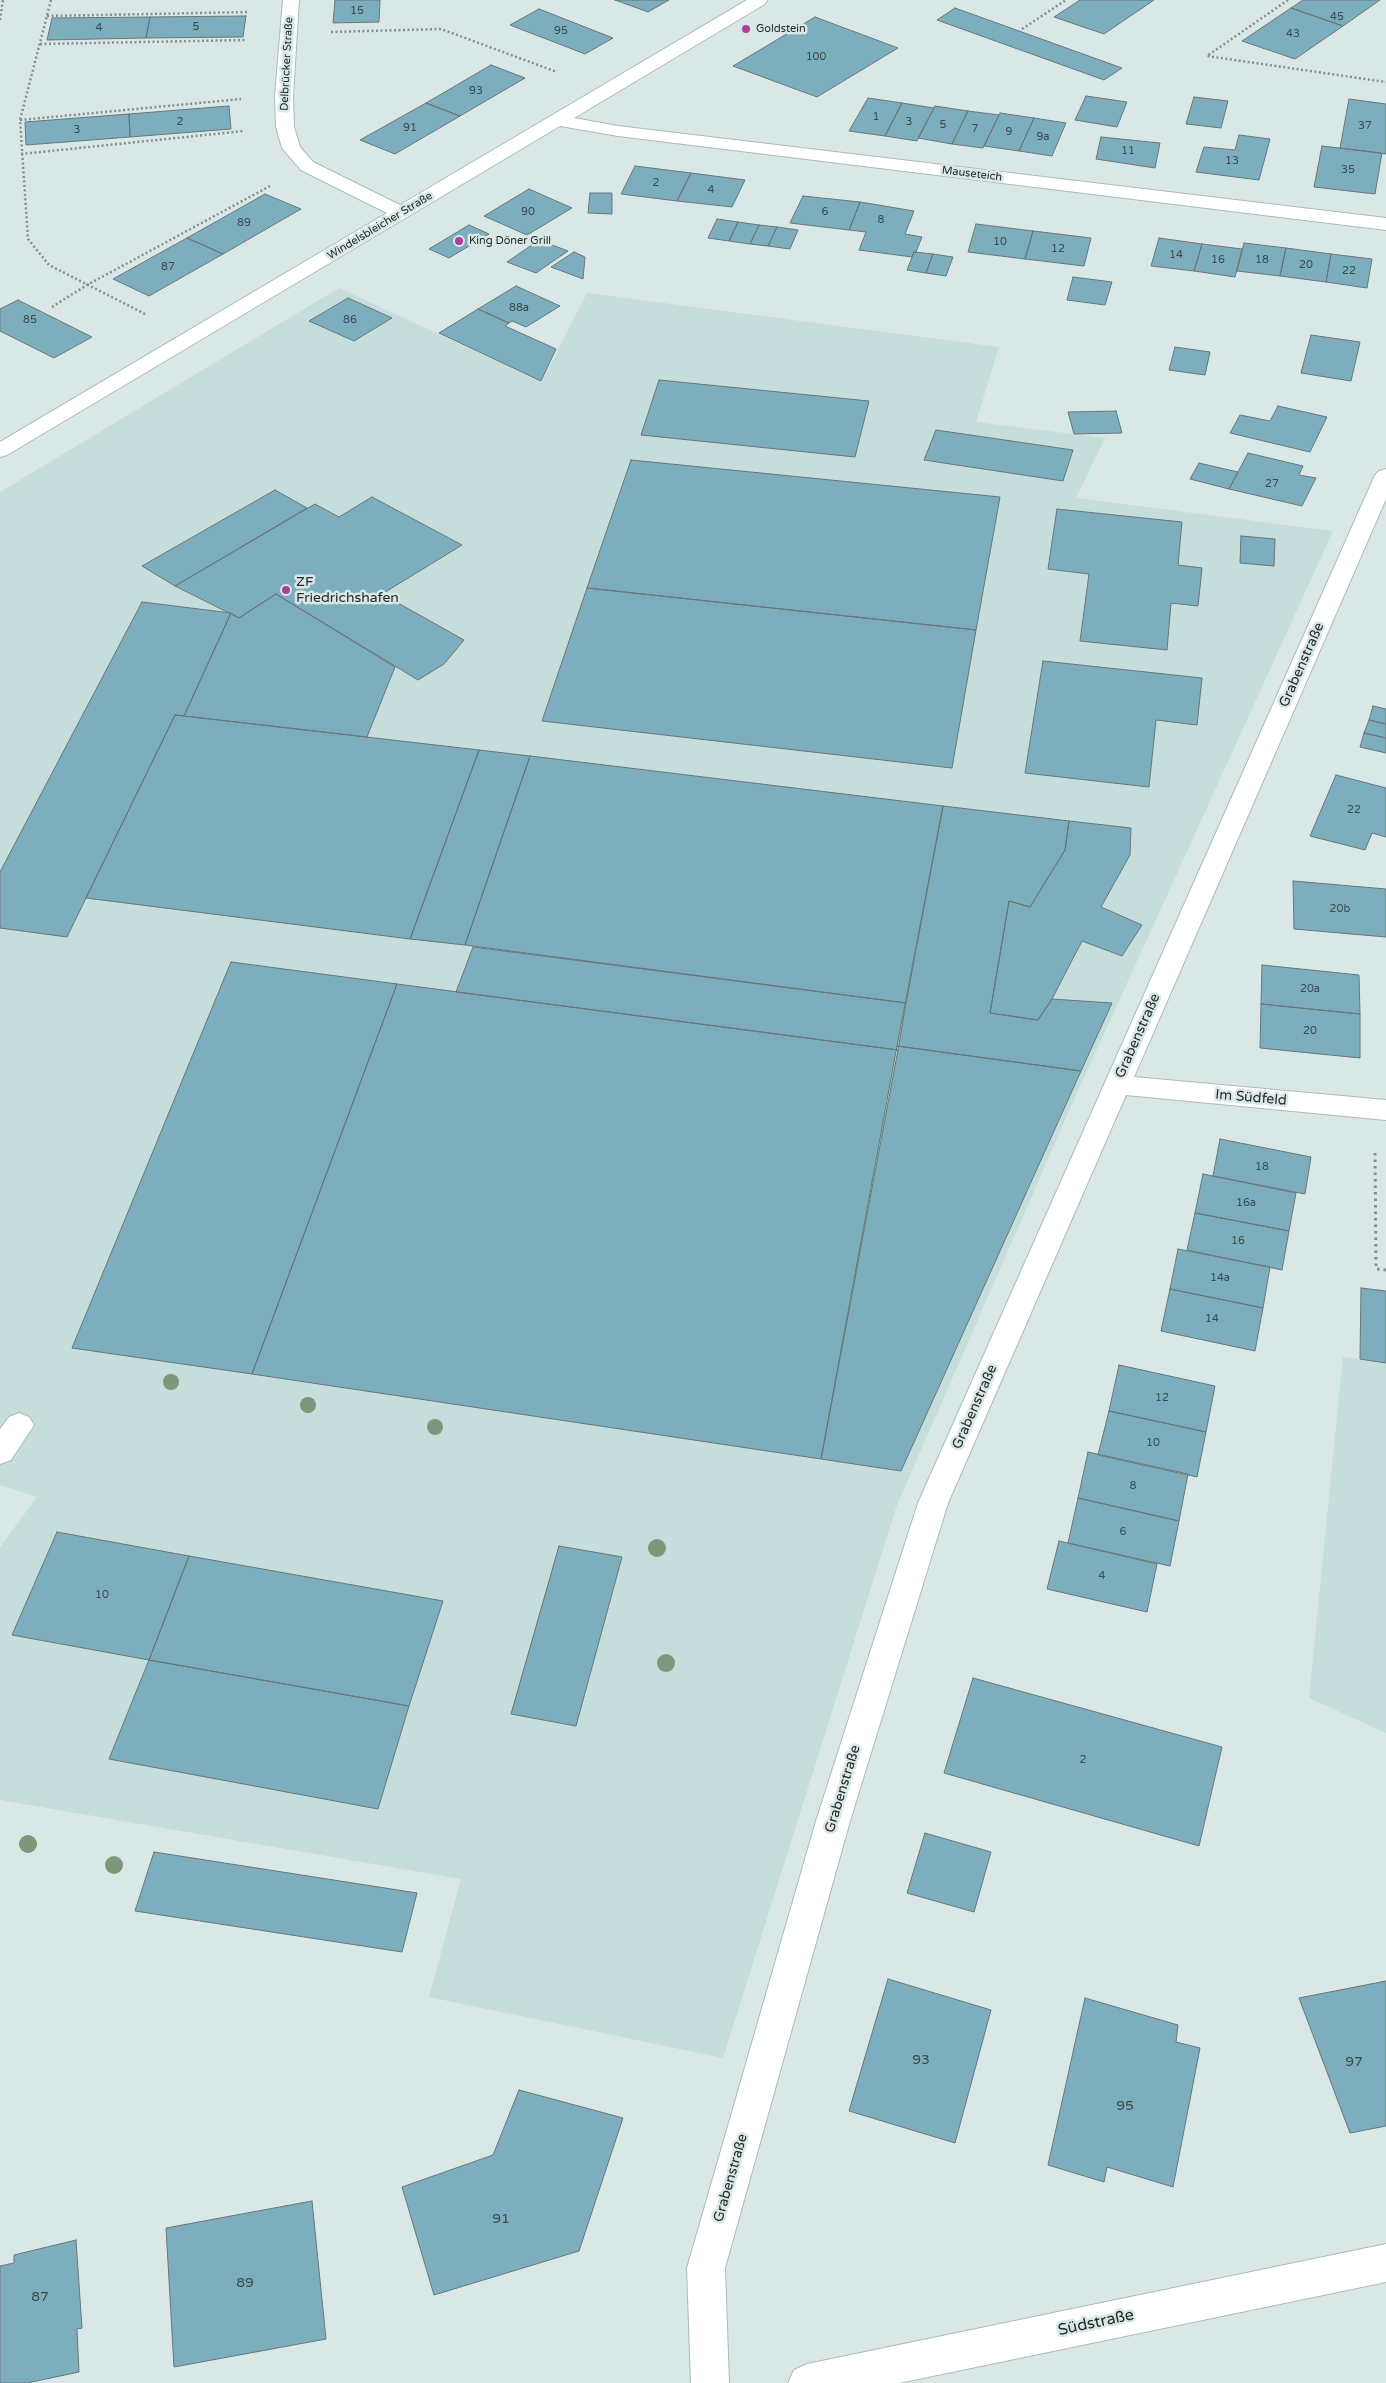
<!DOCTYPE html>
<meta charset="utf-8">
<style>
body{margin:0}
canvas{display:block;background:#d9e8e7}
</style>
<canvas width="1386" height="2383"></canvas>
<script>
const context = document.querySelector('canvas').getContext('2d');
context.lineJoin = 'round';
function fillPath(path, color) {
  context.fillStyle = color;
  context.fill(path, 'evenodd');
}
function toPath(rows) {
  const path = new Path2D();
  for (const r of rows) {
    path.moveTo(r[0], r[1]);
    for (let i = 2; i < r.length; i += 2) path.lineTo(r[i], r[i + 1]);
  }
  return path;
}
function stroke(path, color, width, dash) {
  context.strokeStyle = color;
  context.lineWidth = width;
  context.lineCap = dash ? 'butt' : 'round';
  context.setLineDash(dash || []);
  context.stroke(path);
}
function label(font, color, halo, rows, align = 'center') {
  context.font = font + ' "Varela Round",sans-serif';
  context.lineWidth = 5;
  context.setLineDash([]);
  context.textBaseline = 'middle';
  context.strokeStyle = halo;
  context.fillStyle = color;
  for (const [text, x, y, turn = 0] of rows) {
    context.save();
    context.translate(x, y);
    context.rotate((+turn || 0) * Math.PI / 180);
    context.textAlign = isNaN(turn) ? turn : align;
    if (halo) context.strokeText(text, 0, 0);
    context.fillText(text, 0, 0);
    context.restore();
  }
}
fillPath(toPath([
 [339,288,542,382,587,293,999,347,976,422,1105,438,1076,498,1333,531,1072,1104,897,1505,723,2058,429,1997,461,1879,0,1800,0,1547,37,1497,0,1485,0,492],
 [1343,1357,1386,1363,1386,1733,1309,1698]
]), '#c5dddb');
const building = toPath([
 [335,0,380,0,379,22,333,23,335,0],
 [615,0,669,0,648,12,615,0],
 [1080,0,1154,0,1104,34,1054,17,1080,0],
 [1303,0,1380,0,1343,26,1291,8,1303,0],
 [955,8,1122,68,1104,80,937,20,955,8],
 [1291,8,1343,26,1295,59,1242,41,1291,8],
 [539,9,613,38,585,54,510,25,539,9],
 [246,16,243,37,146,38,150,17,246,16],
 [150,17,146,38,47,40,52,18,150,17],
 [815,17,898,48,817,97,733,66,815,17],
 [491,65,525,78,460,116,426,103,491,65],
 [1086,96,1127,102,1117,127,1075,120,1086,96],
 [1194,97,1228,101,1221,128,1186,124,1194,97],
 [868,98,902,103,885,136,849,131,868,98],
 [1349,99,1386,104,1386,154,1340,148,1349,99],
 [426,103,460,116,395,154,360,140,426,103],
 [902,103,934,108,917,141,885,136,902,103],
 [229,106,231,129,130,137,129,114,229,106],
 [935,106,968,111,952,144,918,138,935,106],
 [968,111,999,115,983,148,952,144,968,111],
 [1000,113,1034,118,1019,151,984,146,1000,113],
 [129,114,130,137,26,145,25,122,129,114],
 [1034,118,1066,123,1052,156,1019,151,1034,118],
 [1239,135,1270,139,1259,180,1196,172,1204,147,1235,150,1239,135],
 [1101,137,1160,143,1155,168,1096,159,1101,137],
 [1322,146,1382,153,1375,194,1314,187,1322,146],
 [635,166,691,173,677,201,621,194,635,166],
 [691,173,745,180,732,207,677,201,691,173],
 [529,189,572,208,527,235,484,216,529,189],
 [590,193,612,193,612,214,588,213,590,193],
 [265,194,301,209,223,254,187,238,265,194],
 [803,196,860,202,849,230,790,223,803,196],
 [860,202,914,211,905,234,922,237,916,252,914,252,912,257,859,250,866,232,849,230,860,202],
 [717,219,738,222,729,241,708,238,717,219],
 [738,222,759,225,750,244,729,241,738,222],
 [976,224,1033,231,1025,259,968,252,976,224],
 [469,225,489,234,449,258,429,249,469,225],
 [759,225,777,227,768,246,750,244,759,225],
 [777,227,798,230,790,249,768,246,777,227],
 [1033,231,1091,238,1084,266,1025,259,1033,231],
 [187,238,223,254,149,296,113,279,187,238],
 [1159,238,1202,244,1194,271,1151,266,1159,238],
 [539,240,568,251,536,273,507,262,539,240],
 [1244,243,1286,248,1280,276,1237,271,1244,243],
 [1202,244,1242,249,1235,277,1194,271,1202,244],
 [1286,248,1331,254,1326,282,1280,276,1286,248],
 [574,252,585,257,583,279,551,267,574,252],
 [914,252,933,254,926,273,907,270,914,252],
 [933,254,953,257,946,276,926,273,933,254],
 [1331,254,1372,259,1367,288,1326,282,1331,254],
 [1073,277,1112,282,1105,305,1067,300,1073,277],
 [516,286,560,306,526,327,512,321,509,323,478,309,516,286],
 [348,298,392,318,354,341,309,321,348,298],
 [18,300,92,337,54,358,0,331,0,309,18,300],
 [478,309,509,323,505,326,556,349,541,381,439,333,478,309],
 [1311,335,1360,342,1351,381,1301,373,1311,335],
 [1175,347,1210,352,1205,375,1169,370,1175,347],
 [659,380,869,401,855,457,641,435,659,380],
 [1278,406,1327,417,1310,452,1230,433,1240,415,1270,421,1278,406],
 [1116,411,1122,433,1074,434,1068,412,1116,411],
 [936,430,1073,450,1063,481,924,460,936,430],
 [1248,453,1303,466,1299,475,1316,478,1302,506,1229,489,1248,453],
 [631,460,1000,497,976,630,587,588,631,460],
 [1199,463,1238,472,1229,489,1190,479,1199,463],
 [275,490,307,508,175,586,142,566,275,490],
 [372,497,462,545,382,594,464,640,444,664,418,680,276,594,239,618,175,586,315,504,339,517,372,497],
 [1057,509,1182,522,1178,565,1202,568,1198,606,1171,603,1167,650,1080,641,1089,574,1048,569,1057,509],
 [1241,536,1275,539,1274,566,1240,563,1241,536],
 [587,588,976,630,952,768,542,721,587,588],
 [276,594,395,667,367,737,184,716,231,613,239,618,276,594],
 [142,602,231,613,184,716,175,715,67,937,0,928,0,872,142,602],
 [1043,661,1202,678,1197,725,1156,720,1149,787,1025,773,1043,661],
 [1373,706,1386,709,1386,724,1369,720,1373,706],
 [175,715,479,750,410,939,86,898,175,715],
 [1369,720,1386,724,1386,738,1364,733,1369,720],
 [1364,733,1386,738,1386,753,1360,747,1364,733],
 [479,750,530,756,465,945,410,939,479,750],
 [530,756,943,806,906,1003,465,945,530,756],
 [1336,775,1386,788,1386,837,1372,833,1365,850,1310,836,1336,775],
 [943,806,1069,821,1065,850,1030,907,1009,901,990,1013,1038,1020,1052,999,1112,1003,1081,1071,897,1046,943,806],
 [1069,821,1131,828,1130,855,1101,907,1142,925,1122,956,1082,941,1052,999,1038,1020,990,1013,1009,901,1030,907,1065,850,1069,821],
 [1293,881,1386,889,1386,937,1294,929,1293,881],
 [473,947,906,1003,898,1050,456,992,473,947],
 [231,962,397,984,252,1374,72,1348,231,962],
 [1262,965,1359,975,1360,1014,1261,1004,1262,965],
 [397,984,898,1050,821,1459,252,1374,397,984],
 [1261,1004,1360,1014,1360,1058,1260,1048,1261,1004],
 [897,1046,1081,1071,901,1471,821,1459,897,1046],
 [1220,1139,1311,1157,1305,1194,1213,1176,1220,1139],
 [1203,1174,1296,1193,1289,1231,1195,1213,1203,1174],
 [1195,1213,1289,1231,1282,1270,1187,1250,1195,1213],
 [1178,1249,1270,1267,1263,1308,1170,1289,1178,1249],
 [1361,1288,1386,1291,1386,1363,1360,1359,1361,1288],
 [1170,1289,1263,1308,1255,1351,1161,1331,1170,1289],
 [1119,1365,1215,1386,1206,1432,1109,1411,1119,1365],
 [1109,1411,1206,1432,1197,1477,1098,1455,1109,1411],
 [1088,1452,1188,1474,1179,1521,1078,1498,1088,1452],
 [1078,1498,1179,1521,1170,1566,1068,1543,1078,1498],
 [57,1532,189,1556,149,1660,12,1635,57,1532],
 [1059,1541,1157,1564,1147,1612,1047,1589,1059,1541],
 [559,1546,622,1557,576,1726,511,1714,559,1546],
 [189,1556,443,1601,409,1706,149,1660,189,1556],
 [149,1660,409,1706,378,1809,109,1759,149,1660],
 [973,1678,1222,1747,1199,1846,944,1773,973,1678],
 [925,1833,991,1852,974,1912,907,1893,925,1833],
 [154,1852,417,1893,402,1952,135,1911,154,1852],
 [888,1979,991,2010,955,2143,849,2111,888,1979],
 [1386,1981,1386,2126,1350,2133,1299,1998,1386,1981],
 [1085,1998,1178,2025,1176,2042,1200,2048,1173,2187,1107,2167,1104,2182,1048,2165,1085,1998],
 [519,2090,623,2118,579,2251,434,2295,402,2187,493,2155,519,2090],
 [312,2201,326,2339,174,2367,166,2228,312,2201],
 [76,2240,82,2328,77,2329,79,2372,27,2383,0,2383,0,2266,14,2263,14,2255,76,2240]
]);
fillPath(building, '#7daebe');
stroke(building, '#69767a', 1);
const street = toPath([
 [283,0,299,0,293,96,294,127,300,147,313,162,400,205,747,0,767,0,765,4,574,118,618,126,1386,218,1386,230,618,136,560,126,7,455,0,457,0,442,387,213,301,170,282,148,276,127,275,96,283,0],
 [1386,469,1386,499,1134,1077,1386,1100,1386,1120,1126,1095,948,1503,850,1821,725,2268,729,2383,691,2383,687,2268,816,1821,918,1503,1375,475,1379,471,1386,469],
 [19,1413,29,1417,34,1425,11,1460,0,1464,0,1429,9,1417,19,1413],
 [1386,2244,1386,2282,899,2383,788,2383,794,2370,807,2364,1386,2244]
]);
stroke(street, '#acbbba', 2);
stroke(toPath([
 [51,0,20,120,28,239,49,265,147,315],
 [1288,0,1207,56,1386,82],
 [47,16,249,12],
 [0,20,3,0],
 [1022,29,1066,0],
 [331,32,441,29,557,72],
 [40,44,246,40],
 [20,120,241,99],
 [21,154,244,131],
 [52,307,87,285,270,186]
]), '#848e8d', 2.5, [2, 2.5]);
stroke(toPath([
 [1375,1153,1376,1269,1386,1270]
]), '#848e8d', 3, [2.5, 4]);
fillPath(street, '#fff');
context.fillStyle = '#7e977b';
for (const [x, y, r] of [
 [171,1382,8],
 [308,1405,8],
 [435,1427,8],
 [657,1548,9],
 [666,1663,9],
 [28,1844,9],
 [114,1865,9]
]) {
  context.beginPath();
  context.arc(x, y, r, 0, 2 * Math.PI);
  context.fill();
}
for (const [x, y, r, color] of [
 [746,29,5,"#ad409f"],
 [459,241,5,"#ad409f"],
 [286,590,5,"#ad409f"]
]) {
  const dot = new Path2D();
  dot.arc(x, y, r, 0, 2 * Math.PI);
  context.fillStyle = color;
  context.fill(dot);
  stroke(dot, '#d9e8e7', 2);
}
label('11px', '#3a4b4e', null, [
 ["15",357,11],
 ["45",1337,17],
 ["5",196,27],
 ["4",99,28],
 ["95",561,31],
 ["43",1293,34],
 ["100",816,57],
 ["93",476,91],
 ["1",876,117],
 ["2",180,122],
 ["3",909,122],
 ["5",943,125],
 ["37",1365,126],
 ["91",410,128],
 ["7",975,129],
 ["3",77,130],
 ["9",1009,132],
 ["9a",1043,137],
 ["11",1128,151],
 ["13",1232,161],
 ["35",1348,170],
 ["2",656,183],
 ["4",711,190],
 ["90",528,212],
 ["6",825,212],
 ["8",881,220],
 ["89",244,223],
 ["10",1000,242],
 ["12",1058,249],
 ["14",1176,255],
 ["16",1218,260],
 ["18",1262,260],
 ["20",1306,265],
 ["87",168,267],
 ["22",1349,271],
 ["88a",519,308],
 ["85",30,320],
 ["86",350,320],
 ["27",1272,484],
 ["22",1354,810],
 ["20b",1340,909],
 ["20a",1310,989],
 ["20",1310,1031],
 ["18",1262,1167],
 ["16a",1246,1203],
 ["16",1238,1241],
 ["14a",1220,1278],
 ["14",1212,1319],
 ["12",1162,1398],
 ["10",1153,1443],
 ["8",1133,1486],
 ["6",1123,1532],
 ["4",1102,1576],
 ["10",102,1595],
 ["2",1083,1760]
]);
label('11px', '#242a29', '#d9e8e7', [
 ["Goldstein",756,29],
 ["King Döner Grill",469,241]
], 'left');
label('11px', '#242a29', '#d9e8e7', [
 ["Delbrücker Straße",287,64,-87],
 ["Mauseteich",972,174,7],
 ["Windelsbleicher Straße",380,226,-31]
]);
label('14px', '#242a29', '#d9e8e7', [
 ["ZF",296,582],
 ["Friedrichshafen",296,598]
], 'left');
label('14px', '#242a29', '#d9e8e7', [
 ["Grabenstraße",1302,665,-66],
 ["Grabenstraße",1138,1036,-66],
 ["Im Südfeld",1251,1098,5],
 ["Grabenstraße",975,1407,-66],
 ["Grabenstraße",843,1789,-73],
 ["Grabenstraße",731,2178,-74]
]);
label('14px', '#3a4b4e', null, [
 ["93",921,2060],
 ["97",1354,2062],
 ["95",1125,2106],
 ["91",501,2219],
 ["89",245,2283],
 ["87",40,2297]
]);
label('16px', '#242a29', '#d9e8e7', [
 ["Südstraße",1096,2323,-12]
]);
</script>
